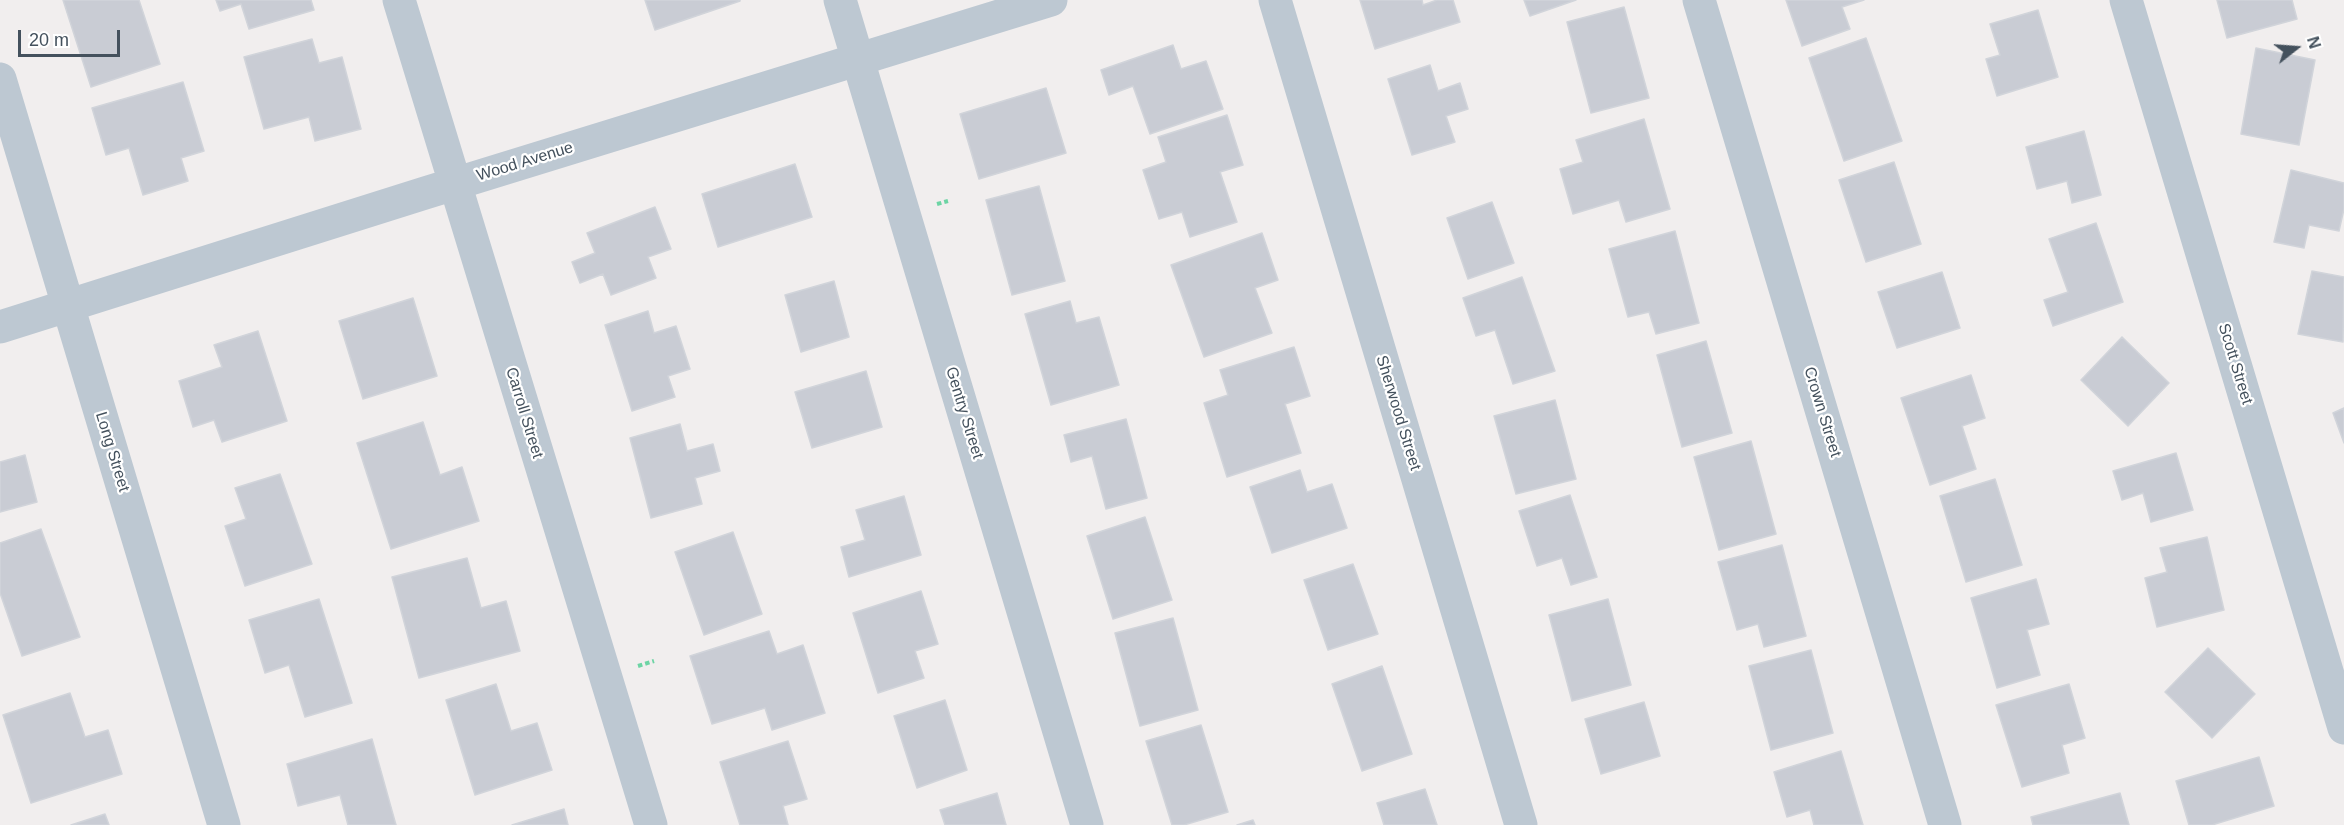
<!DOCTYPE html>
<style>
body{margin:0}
#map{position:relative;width:2344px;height:825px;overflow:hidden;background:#f1eeee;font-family:Helvetica,sans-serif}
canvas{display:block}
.north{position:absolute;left:2266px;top:18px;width:60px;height:60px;-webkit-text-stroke:4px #fff;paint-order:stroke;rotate:73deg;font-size:16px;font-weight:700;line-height:24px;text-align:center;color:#44515d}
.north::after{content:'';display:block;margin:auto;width:21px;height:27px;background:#44515d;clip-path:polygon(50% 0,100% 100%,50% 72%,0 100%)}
.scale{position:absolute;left:18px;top:30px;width:102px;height:27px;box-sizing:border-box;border:3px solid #44515d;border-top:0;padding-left:8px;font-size:18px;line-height:21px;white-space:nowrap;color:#44515d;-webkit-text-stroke:4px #fff;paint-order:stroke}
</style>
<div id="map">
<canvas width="2344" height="825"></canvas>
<div class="north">N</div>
<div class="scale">20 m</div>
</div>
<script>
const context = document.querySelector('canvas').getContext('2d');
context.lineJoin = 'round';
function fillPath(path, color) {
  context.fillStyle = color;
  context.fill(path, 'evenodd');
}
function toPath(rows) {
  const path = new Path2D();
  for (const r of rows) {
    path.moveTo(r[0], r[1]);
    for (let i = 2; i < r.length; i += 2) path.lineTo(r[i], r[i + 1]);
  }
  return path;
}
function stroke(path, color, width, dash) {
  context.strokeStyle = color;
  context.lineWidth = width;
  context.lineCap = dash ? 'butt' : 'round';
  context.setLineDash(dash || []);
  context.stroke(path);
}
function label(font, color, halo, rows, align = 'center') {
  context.font = font + ' Helvetica,sans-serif';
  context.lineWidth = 4.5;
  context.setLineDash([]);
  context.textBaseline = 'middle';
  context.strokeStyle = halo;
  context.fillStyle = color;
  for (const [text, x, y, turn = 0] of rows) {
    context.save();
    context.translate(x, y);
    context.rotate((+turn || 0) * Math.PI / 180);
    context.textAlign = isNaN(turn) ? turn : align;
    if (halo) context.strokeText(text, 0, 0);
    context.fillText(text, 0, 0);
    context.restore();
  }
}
const building = toPath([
 [63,0,139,0,160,64,91,87,63,0],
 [216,0,311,0,314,10,249,29,241,4,220,11,216,0],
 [645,0,740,0,740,1,655,30,645,0],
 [1360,0,1422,0,1423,5,1437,0,1453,0,1460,22,1375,49,1360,0],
 [1524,0,1576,0,1530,16,1524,0],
 [1786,0,1864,0,1842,7,1850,29,1802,46,1786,0],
 [2217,0,2292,0,2297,19,2227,38,2217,0],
 [1624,7,1649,98,1591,113,1567,22,1624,7],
 [2038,10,2058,77,1997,96,1986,59,2000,55,1990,24,2038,10],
 [1866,38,1902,141,1844,161,1809,58,1866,38],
 [312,39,319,63,342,57,361,129,315,141,309,117,264,129,244,57,312,39],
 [1173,45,1181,69,1206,61,1223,109,1150,134,1133,86,1109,95,1101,70,1173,45],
 [2256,48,2315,60,2299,145,2241,134,2256,48],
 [1430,65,1438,91,1460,83,1468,109,1446,116,1455,142,1412,155,1388,79,1430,65],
 [183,82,204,151,181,158,188,181,143,195,129,148,106,155,92,108,183,82],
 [1046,88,1066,153,979,179,960,114,1046,88],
 [1227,115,1243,165,1220,172,1237,222,1190,237,1182,212,1159,219,1143,170,1166,162,1158,137,1227,115],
 [1644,119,1670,209,1626,222,1619,200,1573,214,1560,169,1583,162,1576,140,1644,119],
 [2084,131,2101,195,2072,203,2067,181,2037,189,2026,147,2084,131],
 [1894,162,1921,244,1866,262,1839,180,1894,162],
 [795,164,812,217,718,247,702,194,795,164],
 [2291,170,2344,183,2344,209,2339,231,2309,225,2304,248,2274,242,2291,170],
 [1039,186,1065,281,1012,295,986,200,1039,186],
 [1492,202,1514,263,1468,279,1447,218,1492,202],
 [655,207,671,249,648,257,656,278,611,295,603,274,580,283,572,262,595,253,587,233,655,207],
 [2096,223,2123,302,2053,326,2044,300,2068,292,2049,239,2096,223],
 [1675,231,1699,323,1656,334,1649,312,1628,317,1609,249,1675,231],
 [1262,233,1278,280,1255,288,1272,333,1204,357,1171,265,1262,233],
 [2312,271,2344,277,2343,342,2298,334,2312,271],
 [1942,272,1960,328,1897,348,1878,292,1942,272],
 [1522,277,1555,371,1513,384,1495,330,1476,336,1463,298,1522,277],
 [834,281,849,337,801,352,785,295,834,281],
 [413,298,437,376,363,399,339,321,413,298],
 [1070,301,1076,323,1099,317,1119,385,1051,405,1025,314,1070,301],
 [648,311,654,333,676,326,690,369,668,376,675,397,632,411,605,325,648,311],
 [258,331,287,421,222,442,214,420,193,427,179,381,222,367,214,345,258,331],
 [2122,337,2169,383,2128,426,2081,380,2122,337],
 [1706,341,1732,433,1682,447,1657,355,1706,341],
 [1294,347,1310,396,1285,404,1301,453,1227,477,1204,403,1228,395,1220,370,1294,347],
 [866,371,882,427,812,448,795,392,866,371],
 [1971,375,1985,418,1962,426,1976,469,1930,485,1901,398,1971,375],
 [1555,400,1576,479,1516,494,1494,416,1555,400],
 [2344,408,2344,443,2333,413,2344,408],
 [1126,419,1147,498,1106,509,1092,456,1071,462,1064,435,1126,419],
 [423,422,440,475,462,467,479,521,391,549,357,443,423,422],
 [680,424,687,451,713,444,720,471,695,478,702,504,651,518,630,438,680,424],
 [1751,441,1776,534,1719,550,1694,457,1751,441],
 [2176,453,2193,510,2151,522,2143,493,2122,500,2113,471,2176,453],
 [25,455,37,502,0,512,0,462,25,455],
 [1300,470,1307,492,1332,484,1347,528,1272,553,1250,487,1300,470],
 [280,474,312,564,245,586,225,526,246,519,235,488,280,474],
 [1995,479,2022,565,1966,582,1940,496,1995,479],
 [1570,495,1597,577,1571,585,1562,558,1537,566,1519,511,1570,495],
 [904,496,921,555,849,577,841,547,865,540,856,510,904,496],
 [1145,517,1172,600,1113,619,1087,536,1145,517],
 [41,529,80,637,22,656,0,593,0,543,41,529],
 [733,532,762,614,704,635,675,552,733,532],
 [2207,537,2224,610,2157,627,2145,578,2167,572,2160,548,2207,537],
 [1782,545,1806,636,1764,647,1758,624,1737,630,1718,562,1782,545],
 [467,558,481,608,506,601,520,651,419,678,392,577,467,558],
 [1353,564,1378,634,1328,650,1304,580,1353,564],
 [2036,579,2049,624,2027,630,2040,675,1997,688,1971,598,2036,579],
 [921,591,938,644,915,651,924,678,878,693,853,613,921,591],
 [319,599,352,703,305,717,289,665,265,673,249,620,319,599],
 [1608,599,1631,685,1572,701,1549,615,1608,599],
 [1173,618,1198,710,1140,726,1115,633,1173,618],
 [769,631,777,654,803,645,825,713,772,730,765,708,712,724,690,656,769,631],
 [2208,648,2255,694,2212,738,2165,692,2208,648],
 [1811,650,1833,733,1771,750,1749,666,1811,650],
 [1382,666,1412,754,1362,771,1332,684,1382,666],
 [496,684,511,731,537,723,552,770,475,795,446,700,496,684],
 [2069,684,2085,738,2062,745,2069,773,2022,787,1996,705,2069,684],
 [70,693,85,737,108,730,122,774,31,803,3,715,70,693],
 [945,700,967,770,917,788,894,716,945,700],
 [1644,702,1660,756,1601,774,1585,719,1644,702],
 [1201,725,1228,812,1184,825,1172,825,1146,741,1201,725],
 [372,739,396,825,348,825,340,795,298,806,287,764,372,739],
 [788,741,807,799,783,806,788,825,740,825,720,762,788,741],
 [1841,751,1863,825,1814,825,1810,810,1787,817,1774,772,1841,751],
 [2259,757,2274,806,2212,825,2189,825,2176,781,2259,757],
 [1425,789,1437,825,1384,825,1377,803,1425,789],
 [997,793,1006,825,945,825,940,810,997,793],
 [2120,793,2129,825,2033,825,2031,817,2120,793],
 [564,809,568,825,512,825,564,809],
 [105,814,109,825,71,825,105,814],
 [1253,820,1255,825,1237,825,1253,820]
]);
fillPath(building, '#c9ccd4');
stroke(building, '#d1d4da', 1.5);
stroke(toPath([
 [937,204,948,201],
 [638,666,654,661]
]), '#6dd4a4', 4, [4.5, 3]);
stroke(toPath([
 [399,0,651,825],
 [840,0,1087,825],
 [1275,0,1521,825],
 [1699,0,1945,825],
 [2126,0,2344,728],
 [0,79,224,825],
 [0,327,425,193,1051,0]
]), '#bdc8d2', 33);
label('16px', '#44515d', '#fff', [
 ["Wood Avenue",525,162,-17],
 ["Scott Street",2235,364,73],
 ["Crown Street",1822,412,73],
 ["Carroll Street",524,413,73],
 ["Gentry Street",964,413,73],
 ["Sherwood Street",1398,413,73],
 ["Long Street",112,452,73]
]);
</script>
